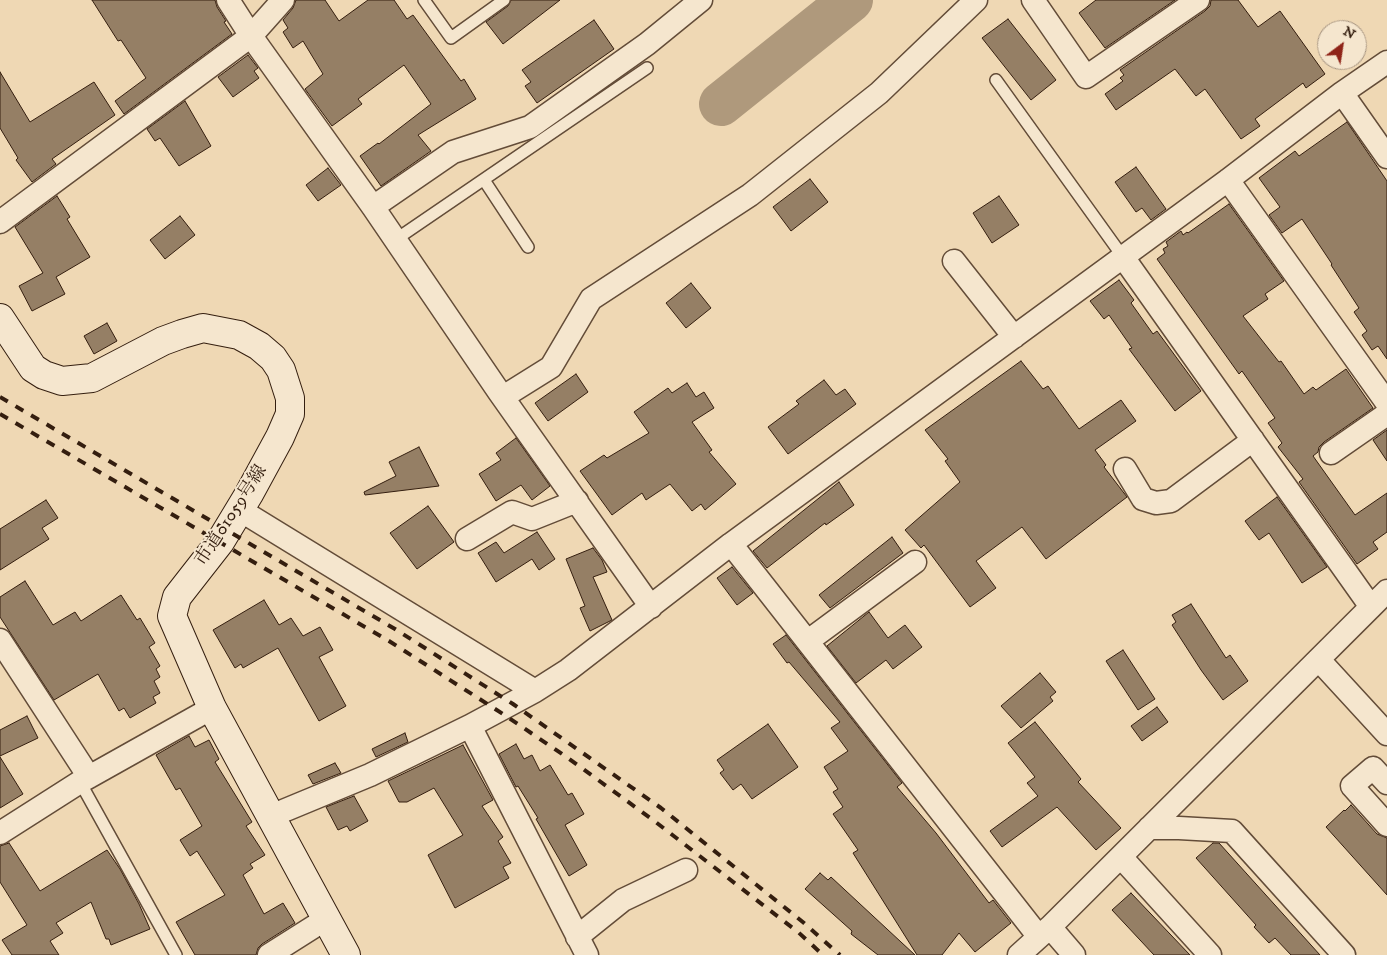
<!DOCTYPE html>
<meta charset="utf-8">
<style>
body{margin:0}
#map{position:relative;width:1387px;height:955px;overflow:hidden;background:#efd8b4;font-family:"IM FELL DW Pica",serif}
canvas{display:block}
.north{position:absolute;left:1317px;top:20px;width:50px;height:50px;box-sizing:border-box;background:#f5e6ce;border:1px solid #a89682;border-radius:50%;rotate:31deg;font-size:14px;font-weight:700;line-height:20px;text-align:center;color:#341e0f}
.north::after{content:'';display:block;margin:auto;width:18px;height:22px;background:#8f2418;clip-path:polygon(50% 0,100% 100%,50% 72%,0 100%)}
</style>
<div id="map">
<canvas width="1387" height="955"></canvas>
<div class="north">N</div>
</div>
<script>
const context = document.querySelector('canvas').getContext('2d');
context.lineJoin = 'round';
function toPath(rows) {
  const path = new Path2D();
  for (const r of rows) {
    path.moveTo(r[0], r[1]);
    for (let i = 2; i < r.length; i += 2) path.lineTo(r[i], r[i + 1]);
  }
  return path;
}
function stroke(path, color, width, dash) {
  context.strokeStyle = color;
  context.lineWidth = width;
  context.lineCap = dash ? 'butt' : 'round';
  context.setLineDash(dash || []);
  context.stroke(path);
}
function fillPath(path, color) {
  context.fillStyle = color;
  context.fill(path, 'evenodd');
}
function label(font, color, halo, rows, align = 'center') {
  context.font = font + ' "IM FELL DW Pica","Noto Serif JP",serif';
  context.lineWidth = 4;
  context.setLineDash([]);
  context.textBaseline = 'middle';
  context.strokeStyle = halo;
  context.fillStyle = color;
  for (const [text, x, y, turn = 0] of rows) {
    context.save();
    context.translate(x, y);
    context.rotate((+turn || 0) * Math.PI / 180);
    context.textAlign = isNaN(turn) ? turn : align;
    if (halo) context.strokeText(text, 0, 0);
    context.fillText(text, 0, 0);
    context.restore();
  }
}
stroke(toPath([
 [721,104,851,0]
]), '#af997c', 44);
const building = toPath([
 [92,0,215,0,217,7,226,21,224,22,232,34,124,114,115,101,146,78,121,40,118,41,92,0],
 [296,0,325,0,339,21,368,0,394,0,407,19,413,15,461,81,464,79,476,99,418,135,431,151,381,186,360,156,378,143,379,144,431,104,404,65,358,99,362,104,332,126,305,89,323,74,303,41,293,48,283,32,288,28,283,20,293,8,296,0],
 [511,0,560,0,503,44,486,22,508,6,511,0],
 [1096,0,1175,0,1105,48,1079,13,1096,0],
 [1211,0,1238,0,1258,27,1280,11,1325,74,1306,88,1303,83,1255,119,1260,126,1241,139,1205,89,1196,96,1175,69,1116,110,1105,94,1123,81,1120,78,1124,75,1120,70,1205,11,1210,6,1211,0],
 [1008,19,1056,80,1031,100,982,38,1008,19],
 [594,20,614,49,537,103,525,86,531,82,522,70,594,20],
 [248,55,258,68,254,71,259,78,233,97,218,77,248,55],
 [0,72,30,122,94,82,115,115,52,159,56,164,32,182,16,160,18,158,0,128,0,72],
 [185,101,211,146,179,166,160,138,155,141,147,129,185,101],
 [1347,122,1387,181,1387,359,1378,346,1372,350,1362,335,1367,331,1354,312,1359,308,1331,265,1332,264,1302,219,1282,233,1269,215,1280,207,1259,178,1295,151,1299,156,1347,122],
 [1136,167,1166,209,1151,220,1142,208,1136,212,1115,182,1136,167],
 [328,168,341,185,318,201,306,185,328,168],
 [810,179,828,202,791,231,773,207,810,179],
 [57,196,70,217,67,219,90,257,56,277,65,294,32,311,19,286,43,273,15,227,57,196],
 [999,196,1019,225,992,243,973,213,999,196],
 [1229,204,1284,281,1265,294,1268,299,1243,316,1279,362,1281,361,1304,394,1313,387,1316,390,1346,369,1373,408,1324,442,1319,447,1318,452,1313,456,1355,515,1387,493,1387,532,1373,542,1378,549,1357,564,1299,482,1303,479,1278,447,1282,443,1268,423,1275,418,1242,371,1239,374,1157,259,1165,253,1163,249,1168,246,1166,242,1181,231,1183,235,1187,232,1188,233,1229,204],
 [180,216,195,235,165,259,150,240,180,216],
 [1119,280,1134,300,1131,303,1153,334,1157,331,1201,391,1175,411,1129,349,1132,348,1109,315,1104,319,1090,301,1119,280],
 [691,283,711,308,686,328,666,303,691,283],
 [107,323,117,341,94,354,84,336,107,323],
 [1021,361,1043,389,1048,386,1079,429,1121,400,1136,421,1095,450,1106,465,1104,467,1127,497,1046,559,1022,527,976,561,996,588,970,607,924,545,921,548,905,530,960,482,945,461,948,459,925,430,1021,361],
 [576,374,588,392,548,421,535,403,576,374],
 [824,380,836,395,845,389,856,404,788,454,768,427,799,404,796,401,824,380],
 [687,383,696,397,704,392,714,408,692,422,712,450,709,452,736,484,705,510,701,504,692,511,670,484,646,500,642,493,612,515,580,471,604,455,607,458,649,433,634,412,668,388,672,393,687,383],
 [1387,430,1387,461,1373,440,1387,430],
 [516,438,550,486,532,500,521,485,496,501,479,474,501,460,496,453,516,438],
 [419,447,439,486,365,495,364,492,396,476,389,462,419,447],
 [839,482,854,505,826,525,825,523,767,568,753,551,839,482],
 [1277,497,1327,567,1302,583,1269,533,1259,540,1245,521,1277,497],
 [46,500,58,518,42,528,49,539,0,570,0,529,46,500],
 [428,506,454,542,417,569,390,533,428,506],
 [537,532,555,559,539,570,532,559,496,582,478,553,496,542,504,553,537,532],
 [892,537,903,553,830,608,819,595,892,537],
 [593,548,602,560,607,572,593,577,612,620,590,631,580,608,585,606,566,559,593,548],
 [732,567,753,593,737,605,717,578,732,567],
 [25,581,53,625,75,612,81,621,121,595,137,620,140,618,155,643,149,647,160,666,156,669,160,677,154,681,160,693,153,697,156,703,130,718,124,708,119,711,98,674,54,700,0,617,0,597,25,581],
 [264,600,279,625,291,618,303,636,320,627,333,650,319,657,346,706,319,721,278,648,243,668,241,664,235,668,213,630,264,600],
 [1191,604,1226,658,1230,655,1248,681,1223,700,1201,670,1172,625,1176,622,1172,615,1191,604],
 [869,612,888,638,905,625,922,647,893,669,886,660,856,683,827,646,869,612],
 [786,635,902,783,897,787,936,833,989,903,993,900,1011,923,975,952,959,933,942,955,917,955,853,853,858,850,833,814,843,807,833,792,838,789,824,767,848,751,831,728,840,722,789,662,787,663,773,644,786,635],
 [1123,650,1155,699,1138,710,1106,661,1123,650],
 [1040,673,1056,692,1050,697,1053,701,1021,728,1001,706,1040,673],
 [1157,707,1168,722,1142,741,1131,726,1157,707],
 [27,716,38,738,0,756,0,730,27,716],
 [1035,722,1081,779,1078,782,1121,828,1096,850,1057,807,1002,847,990,831,1038,796,1027,783,1035,777,1008,743,1035,722],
 [768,724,798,767,752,799,741,784,733,790,720,773,724,770,717,760,768,724],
 [405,733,408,742,376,757,372,749,405,733],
 [189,736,195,747,209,740,219,759,215,762,252,822,246,826,265,855,250,864,253,868,243,875,264,914,283,903,295,923,262,944,258,948,256,955,195,955,176,922,225,895,197,851,190,856,180,840,202,826,180,788,176,790,156,755,189,736],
 [516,744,524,759,532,755,540,771,550,765,568,795,572,793,584,814,565,825,587,865,569,876,536,819,538,818,518,786,516,787,499,754,516,744],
 [463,745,493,800,482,806,503,837,498,841,511,863,503,867,509,878,455,908,428,855,463,835,434,788,407,802,399,802,388,781,463,745],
 [0,757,23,794,0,808,0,757],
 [335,763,341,773,313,784,308,775,335,763],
 [354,796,368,821,350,831,347,826,338,830,326,807,354,796],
 [1351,805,1377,834,1387,838,1387,895,1326,827,1344,810,1345,811,1351,805],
 [9,843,40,891,107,850,120,869,139,904,150,929,111,945,109,939,106,939,91,902,56,923,63,933,50,941,59,955,12,955,2,940,27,925,0,882,0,846,9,843],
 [1213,843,1219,843,1320,955,1291,955,1275,938,1269,943,1254,927,1256,925,1196,858,1213,843],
 [820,873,828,880,831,877,915,955,878,955,851,934,852,931,805,889,820,873],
 [1131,893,1190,955,1154,955,1112,910,1131,893]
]);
fillPath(building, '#957f65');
stroke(building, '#341e0f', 1);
const lane = toPath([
 [424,0,451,38,504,0],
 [996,80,1123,257],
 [484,180,528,247],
 [395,240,647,68],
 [80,782,176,955]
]);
const street = toPath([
 [228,0,251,36,373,207,499,392,651,607],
 [1033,0,1086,77,1198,0],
 [1342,93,1387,157],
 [1228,180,1387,403],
 [373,207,453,152,530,127,647,44,701,0],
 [0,222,251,36,283,0],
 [1123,257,1371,607],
 [954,261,1014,337],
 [503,397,551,367,591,299,750,195,879,93,976,0],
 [1331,453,1387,414],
 [1125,469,1143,499,1156,503,1171,501,1253,440],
 [240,510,535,691,568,670,731,544,1228,180,1342,93,1387,62],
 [467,539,512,512,532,519,577,501],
 [731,544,1039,937],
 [0,640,89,777],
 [808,641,915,562],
 [1319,660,1387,734],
 [470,726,535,691],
 [1387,783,1373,768,1352,786,1387,825],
 [271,816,370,775,470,726,587,955],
 [1149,828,1179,828,1232,831,1344,955],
 [0,833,80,782,212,708],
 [1121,857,1210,955],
 [1050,927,1074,955],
 [577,937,623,900,686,870],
 [269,955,326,919],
 [1019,955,1050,927,1387,591]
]);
const secondary = toPath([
 [0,318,33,368,44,375,62,381,92,378,163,341,182,334,203,328,239,335,259,346,273,358,281,370,290,398,290,414,280,437,249,494,220,542,177,597,172,616,212,708,346,955]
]);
stroke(lane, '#634c38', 14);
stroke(street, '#634c38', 25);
stroke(secondary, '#341e0f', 30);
stroke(lane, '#f5e6ce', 11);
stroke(street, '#f5e6ce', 22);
stroke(secondary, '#f5e6ce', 28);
stroke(toPath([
 [0,397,395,629,513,704,661,808,804,923,840,955],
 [0,414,389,641,503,714,568,758,653,820,798,932,823,955]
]), '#341e0f', 4, [9, 9]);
label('18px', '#341e0f', '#f5e6ce', [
 ["市道01059号線",232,516,-57]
]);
</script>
